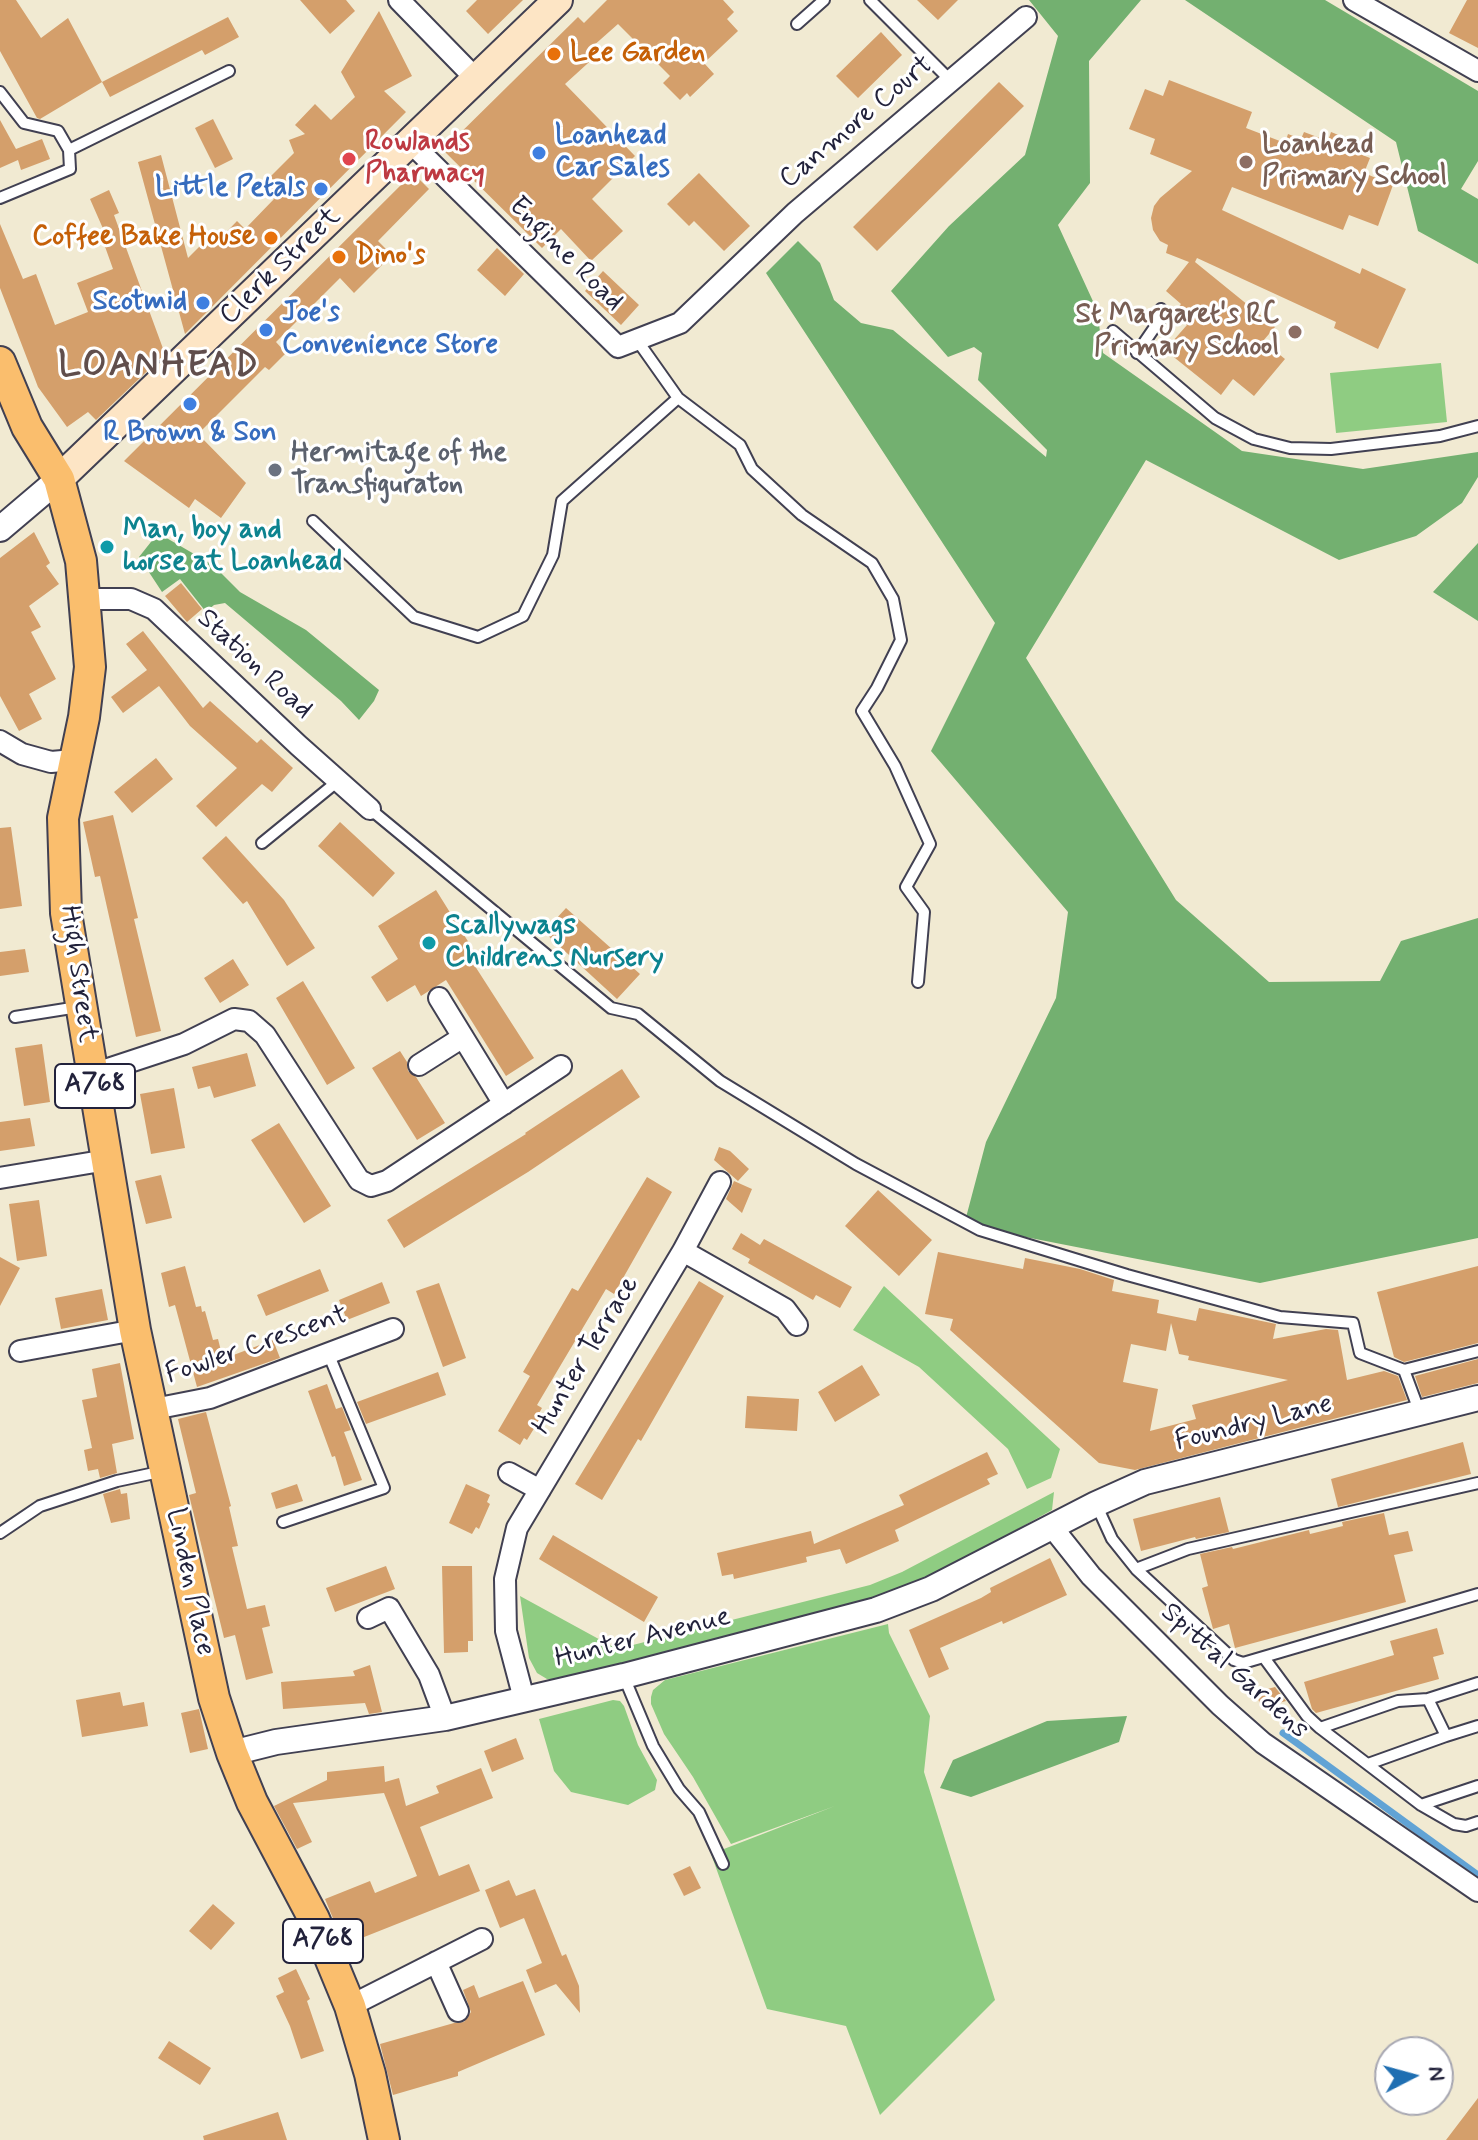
<!DOCTYPE html>
<style>
body{margin:0}
#map{position:relative;width:1478px;height:2140px;overflow:hidden;background:#f1ead2;font-family:Mynerve,sans-serif}
canvas{display:block}
.north{position:absolute;left:1374px;top:2036px;width:80px;height:80px;box-sizing:border-box;background:#fff;border:2px solid #a7a7b1;border-radius:50%;rotate:84deg;font-size:22px;font-weight:700;line-height:32px;text-align:center;color:#22223b}
.north::after{content:'';display:block;margin:auto;width:28px;height:36px;background:#1f6fb2;clip-path:polygon(50% 0,100% 100%,50% 72%,0 100%)}
</style>
<div id="map">
<canvas width="1478" height="2140"></canvas>
<div class="north">N</div>
</div>
<script>
const context = document.querySelector('canvas').getContext('2d');
context.lineJoin = 'round';
function fillPath(path, color) {
  context.fillStyle = color;
  context.fill(path, 'evenodd');
}
function toPath(rows) {
  const path = new Path2D();
  for (const r of rows) {
    path.moveTo(r[0], r[1]);
    for (let i = 2; i < r.length; i += 2) path.lineTo(r[i], r[i + 1]);
  }
  return path;
}
function stroke(path, color, width, dash) {
  context.strokeStyle = color;
  context.lineWidth = width;
  context.lineCap = dash ? 'butt' : 'round';
  context.setLineDash(dash || []);
  context.stroke(path);
}
function label(font, color, halo, rows, align = 'center') {
  context.font = font + ' Mynerve,sans-serif';
  context.lineWidth = 6;
  context.setLineDash([]);
  context.textBaseline = 'middle';
  context.strokeStyle = halo;
  context.fillStyle = color;
  for (const [text, x, y, turn = 0] of rows) {
    context.save();
    context.translate(x, y);
    context.rotate((+turn || 0) * Math.PI / 180);
    context.textAlign = isNaN(turn) ? turn : align;
    if (halo) context.strokeText(text, 0, 0);
    context.fillText(text, 0, 0);
    context.restore();
  }
}
fillPath(toPath([
 [1441,363,1447,422,1336,433,1330,373],
 [884,1286,1060,1449,1051,1478,1027,1489,1008,1449,919,1367,853,1330],
 [1054,1492,1052,1510,926,1580,871,1602,560,1680,547,1679,537,1673,529,1658,520,1596,617,1649,870,1585,902,1572],
 [888,1624,889,1633,930,1716,924,1772,995,2000,880,2115,846,2026,767,2009,711,1854,835,1806,731,1844,693,1777,664,1734,651,1704,651,1697,653,1690,665,1680],
 [613,1700,620,1701,624,1706,638,1745,657,1780,655,1790,628,1805,571,1792,554,1771,539,1719]
]), '#8fcc82');
fillPath(toPath([
 [1029,0,1141,0,1089,61,1090,183,1058,225,1097,310,1103,353,1242,451,1363,469,1478,452,1478,477,1462,503,1416,536,1339,560,1146,460,1026,658,1176,900,1269,982,1380,981,1401,941,1478,918,1478,1238,1260,1283,964,1225,986,1142,1056,998,1068,912,931,751,995,623,766,273,798,241,820,263,834,300,861,323,893,330,1046,457,1047,450,978,380,982,353,974,347,948,357,891,291,949,226,1025,155,1058,36],
 [1185,0,1325,0,1478,91,1478,161,1461,189,1478,199,1478,264,1418,231,1396,142],
 [158,533,213,565,240,592,306,630,379,690,374,701,359,720,341,701,225,603,214,605,206,612,180,579,162,592,139,557],
 [1478,543,1478,621,1433,592],
 [1127,1716,1119,1742,971,1797,940,1788,953,1760,1047,1721]
]), '#73b070');
stroke(toPath([
 [1283,1733,1478,1875]
]), '#61a3d5', 7);
fillPath(toPath([
 [0,0,16,0,41,38,68,18,102,82,40,119,37,118,0,51],
 [300,0,346,0,355,11,330,34],
 [477,0,523,0,488,34,466,11],
 [607,0,723,0,734,12,727,19,738,31,704,63,714,74,690,97,687,93,680,100,663,83,670,76,618,24,592,47,598,54,565,84,635,156,592,199,623,231,591,261,561,229,542,248,443,150,578,17,584,23],
 [917,0,958,0,938,20],
 [1467,0,1478,0,1478,48,1449,33],
 [379,11,412,76,384,91,406,112,185,334,138,162,161,155,188,258,205,241,211,248,237,221,245,229,274,199,261,186,294,153,289,140,305,134,295,125,315,104,331,120,355,97,341,72],
 [228,17,239,37,205,55,202,50,110,97,102,82],
 [881,32,902,55,858,98,836,76],
 [1169,80,1252,112,1246,128,1285,143,1288,134,1301,139,1304,132,1328,141,1331,132,1351,140,1347,149,1370,158,1364,173,1393,185,1378,226,1349,215,1343,230,1232,187,1222,210,1360,274,1362,268,1406,289,1378,349,1334,328,1336,322,1197,258,1195,262,1275,327,1263,341,1285,359,1254,396,1233,379,1221,395,1165,350,1187,325,1173,314,1181,304,1166,291,1189,262,1166,253,1168,245,1160,241,1153,230,1151,218,1154,206,1160,198,1192,171,1150,154,1155,139,1129,129,1145,89,1163,96],
 [999,82,1024,106,877,251,853,227],
 [213,119,233,159,215,168,195,128],
 [0,120,16,149,42,139,50,159,21,170,18,160,0,168],
 [413,173,429,189,378,241,392,255,354,293,340,278,276,342,286,353,269,370,265,367,198,434,246,483,221,518,195,499,189,508,124,461],
 [699,173,750,226,724,251,694,221,689,226,667,204],
 [109,190,119,213,114,215,165,354,96,420,88,412,67,427,38,387,0,288,0,224,23,279,36,274,55,325,88,312,77,283,113,269,103,241,108,240,90,199],
 [497,248,524,274,505,296,477,270],
 [603,271,639,305,621,325,585,291],
 [34,532,50,563,46,566,59,584,29,606,41,627,31,632,56,679,29,694,42,719,19,731,0,696,0,558],
 [181,583,202,609,187,622,165,596],
 [143,631,203,708,210,701,257,743,261,739,293,768,272,792,262,784,216,827,196,806,237,768,190,726,159,686,123,713,111,697,147,670,126,644],
 [156,758,173,779,132,813,114,792],
 [113,815,138,918,134,919,161,1031,136,1037,100,876,95,877,83,822],
 [340,822,395,873,373,897,318,846],
 [11,827,22,906,0,909,0,828],
 [226,836,284,900,315,948,287,966,247,901,243,904,202,858],
 [436,890,479,959,473,963,534,1058,506,1076,446,980,421,996,415,985,387,1002,371,977,398,959,378,926],
 [566,908,640,974,617,999,544,932],
 [25,949,29,972,0,976,0,952],
 [233,959,249,985,220,1003,204,978],
 [303,981,355,1068,327,1085,276,998],
 [42,1044,50,1102,24,1106,15,1048],
 [400,1051,407,1062,408,1071,416,1077,445,1123,417,1140,372,1068],
 [247,1053,256,1086,214,1098,210,1086,198,1089,192,1067],
 [622,1069,640,1097,528,1172,404,1248,387,1220,526,1134,525,1133],
 [174,1088,185,1148,151,1154,140,1094],
 [30,1118,35,1146,0,1151,0,1122],
 [279,1123,331,1206,304,1223,251,1140],
 [719,1147,730,1151,749,1169,738,1181,714,1160],
 [161,1175,172,1218,146,1224,135,1181],
 [647,1177,672,1192,614,1294,606,1289,537,1405,542,1408,538,1415,541,1417,527,1440,524,1438,520,1445,498,1431,530,1376,523,1372,572,1288,578,1291],
 [734,1181,752,1189,742,1213,726,1199],
 [878,1190,932,1240,899,1276,845,1226],
 [39,1200,47,1256,17,1261,9,1204],
 [741,1233,760,1245,764,1239,852,1287,840,1308,816,1295,813,1300,748,1263,750,1259,732,1249],
 [938,1252,1023,1269,1025,1258,1080,1269,1114,1280,1112,1291,1159,1300,1157,1313,1196,1321,1199,1308,1276,1324,1273,1339,1326,1329,1338,1330,1347,1380,1384,1371,1398,1376,1407,1400,1135,1470,1099,1463,950,1330,953,1319,925,1314],
 [1171,1323,1179,1354,1189,1356,1188,1360,1288,1380,1192,1405,1196,1419,1150,1431,1158,1389,1123,1382,1131,1344,1166,1351],
 [0,1257,20,1268,0,1306],
 [185,1266,196,1307,201,1306,202,1312,205,1311,213,1340,218,1339,223,1359,273,1340,280,1358,197,1387,175,1305,169,1307,161,1273],
 [1478,1266,1478,1343,1404,1362,1394,1357,1377,1292],
 [320,1269,329,1291,266,1316,257,1295],
 [699,1281,724,1296,641,1441,638,1439,602,1500,575,1484],
 [382,1282,390,1303,347,1320,339,1300],
 [439,1283,466,1358,443,1367,416,1291],
 [102,1289,108,1320,61,1329,55,1298],
 [1478,1359,1478,1383,1422,1397,1415,1376],
 [120,1363,134,1439,112,1444,117,1473,100,1478,98,1469,88,1471,84,1450,92,1448,82,1400,97,1397,92,1369],
 [862,1365,880,1395,835,1422,818,1392],
 [438,1372,446,1395,366,1424,357,1402],
 [327,1384,336,1409,342,1407,351,1430,344,1432,362,1480,344,1486,335,1456,332,1457,308,1391],
 [747,1396,799,1399,797,1431,745,1428],
 [206,1412,231,1506,229,1507,238,1546,232,1547,247,1609,265,1605,270,1626,262,1628,273,1673,246,1680,235,1635,224,1638,189,1495,196,1493,178,1419],
 [1463,1442,1471,1474,1338,1507,1331,1479],
 [987,1452,998,1474,987,1479,990,1484,895,1530,899,1541,846,1564,840,1549,806,1557,807,1562,760,1573,734,1579,733,1574,722,1576,717,1553,811,1531,814,1544,904,1505,899,1495],
 [297,1484,303,1501,276,1509,271,1493],
 [466,1484,490,1495,487,1502,490,1504,479,1529,476,1527,472,1534,449,1523],
 [120,1489,121,1494,127,1493,130,1519,111,1523,103,1494],
 [1220,1497,1229,1532,1196,1539,1195,1537,1141,1551,1133,1519],
 [1384,1513,1389,1535,1408,1531,1413,1551,1394,1555,1406,1602,1235,1648,1229,1624,1213,1629,1202,1588,1208,1586,1200,1554,1232,1547,1233,1549,1309,1530,1310,1534,1343,1526,1342,1522],
 [553,1535,658,1597,644,1622,539,1559],
 [1050,1558,1067,1595,1003,1624,1002,1621,940,1648,949,1669,929,1678,909,1630,981,1598,991,1592,990,1588],
 [386,1566,395,1589,335,1612,326,1588],
 [442,1566,472,1566,473,1641,468,1641,468,1652,444,1653],
 [1437,1628,1444,1654,1433,1657,1439,1679,1316,1713,1312,1709,1304,1682,1394,1655,1390,1641],
 [370,1665,382,1712,369,1714,365,1703,283,1709,281,1682,355,1676,353,1671],
 [1275,1687,1286,1701,1261,1708,1256,1692],
 [120,1692,123,1706,144,1702,148,1726,82,1737,76,1700],
 [199,1709,208,1749,190,1753,181,1713],
 [516,1738,524,1759,492,1772,484,1751],
 [384,1766,385,1782,399,1778,406,1806,439,1793,436,1786,481,1768,493,1798,420,1827,439,1876,469,1864,480,1891,344,1945,325,1899,370,1881,375,1893,417,1876,384,1793,293,1803,312,1842,297,1849,274,1806,327,1780,327,1772],
 [690,1866,701,1888,684,1896,673,1874],
 [509,1880,516,1896,535,1889,562,1956,566,1954,579,1986,580,2013,556,1984,535,1993,526,1970,542,1963,524,1918,500,1928,485,1890],
 [213,1904,235,1923,211,1950,189,1931],
 [296,1969,310,1999,307,2001,324,2051,301,2059,290,2026,276,1996,284,1992,278,1978],
 [523,1981,545,2035,458,2072,458,2076,393,2095,380,2044,454,2023,464,2022,471,2012,463,1990,474,1985,479,1998],
 [169,2041,211,2068,200,2085,158,2058],
 [1478,2098,1478,2140,1446,2140],
 [278,2112,287,2140,204,2140,203,2136]
]), '#d49f6b');
const service = toPath([
 [870,0,951,81],
 [797,24,824,0],
 [0,92,24,123,58,131,69,150,70,169,0,198],
 [69,150,229,71],
 [1113,331,1215,418,1254,439,1290,448,1331,449,1440,436,1478,426],
 [637,340,678,398,740,445,752,469,802,515,872,563,893,599,901,640,877,688,862,711,895,766,930,844,906,887,924,912,918,982],
 [1137,353,1159,321,1161,309],
 [313,521,414,617,478,637,523,616,553,555,562,501,678,398],
 [370,809,611,1008,638,1014,720,1081,856,1164,980,1230,1127,1275,1280,1317,1353,1323,1360,1353,1404,1370,1420,1413],
 [262,843,338,781],
 [15,1017,78,1007],
 [1404,1370,1478,1351],
 [1096,1504,1112,1539,1136,1569,1234,1660,1243,1663,1478,1594],
 [283,1522,384,1488,328,1353],
 [0,1533,40,1506,117,1481,164,1471],
 [1136,1569,1188,1549,1478,1483],
 [1265,1659,1307,1716,1320,1728,1421,1805,1454,1824,1466,1826,1478,1822],
 [624,1677,653,1746,679,1789,699,1812,723,1864],
 [1320,1728,1398,1701,1428,1699,1478,1683],
 [1446,1736,1478,1726],
 [1368,1764,1446,1736,1428,1699],
 [1421,1805,1478,1786]
]);
const minor = toPath([
 [399,0,477,80],
 [1354,0,1478,71],
 [411,143,618,347,680,323,795,213,1026,17],
 [85,599,131,599,154,609,298,745,370,809],
 [0,741,22,754,51,762,74,760],
 [439,998,504,1104],
 [419,1065,463,1037],
 [93,1074,184,1044,234,1019,249,1021,265,1035,359,1180,371,1186,387,1181,561,1066],
 [0,1178,107,1160],
 [683,1251,785,1309,797,1325],
 [20,1351,135,1330],
 [154,1409,210,1398,393,1329],
 [509,1473,540,1490],
 [1052,1527,1091,1576,1220,1705,1263,1743,1478,1891],
 [368,1618,389,1608,429,1675,445,1718],
 [524,1699,506,1631,505,1579,517,1528,683,1251,720,1182],
 [436,1962,458,2011],
 [350,2006,482,1939]
]);
const tertiary = toPath([
 [0,529,59,479],
 [232,1753,276,1742,445,1718,624,1676,876,1610,931,1589,1096,1504,1145,1482,1478,1398]
]);
const secondary = toPath([
 [59,479,558,0]
]);
const primary = toPath([
 [0,362,27,427,59,479,81,561,90,667,84,717,63,818,66,913,135,1330,214,1698,232,1753,252,1802,314,1919,350,2006,370,2074,384,2140]
]);
stroke(service, '#414052', 14);
stroke(minor, '#414052', 24);
stroke(tertiary, '#414052', 28);
stroke(secondary, '#414052', 32);
stroke(primary, '#414052', 34);
stroke(service, '#fff', 10);
stroke(minor, '#fff', 20);
stroke(tertiary, '#fff', 24);
stroke(secondary, '#fde5c5', 28);
stroke(primary, '#fabe6d', 30);
for (const [x, y, r, color] of [
 [554,54,8,"#e8710a"],
 [539,153,8,"#3f7fe0"],
 [349,159,8,"#e0444e"],
 [1246,162,8,"#8d6e63"],
 [321,189,8,"#3f7fe0"],
 [271,238,8,"#e8710a"],
 [339,257,8,"#e8710a"],
 [203,303,8,"#3f7fe0"],
 [266,330,8,"#3f7fe0"],
 [1295,332,8,"#8d6e63"],
 [190,404,8,"#3f7fe0"],
 [275,470,8,"#6b7280"],
 [107,547,8,"#0f9aa8"],
 [429,943,8,"#0f9aa8"]
]) {
  const dot = new Path2D();
  dot.arc(x, y, r, 0, 2 * Math.PI);
  context.fillStyle = color;
  context.fill(dot);
  stroke(dot, '#fff', 3);
}
for (const [x, y, w] of [
 [95,1086,80],
 [323,1941,80]
]) {
  const box = new Path2D();
  box.roundRect(x - w / 2, y - 22, w, 44, 6);
  context.fillStyle = '#fff';
  context.fill(box);
  stroke(box, '#22223b', 2);
}
label('bold 26px', '#22223b', null, [
 ["A768",95,1086],
 ["A768",323,1941]
]);
label('bold 28px', '#c56008', '#fff', [
 ["Lee Garden",570,54],
 ["Coffee Bake House",255,238,"right"],
 ["Dino's",355,257]
], 'left');
label('28px', '#22223b', '#fff', [
 ["Canmore Court",857,123,-40],
 ["Engine Road",565,255,45],
 ["Clerk Street",281,267,-44],
 ["Station Road",254,665,43],
 ["High Street",77,974,82],
 ["Fowler Crescent",257,1346,-19],
 ["Hunter Terrace",587,1356,-59],
 ["Foundry Lane",1254,1424,-14],
 ["Linden Place",189,1582,78],
 ["Hunter Avenue",643,1639,-14],
 ["Spittal Gardens",1234,1672,42]
]);
label('bold 28px', '#366cbe', '#fff', [
 ["Loanhead",555,137],
 ["Car Sales",555,169],
 ["Little Petals",305,189,"right"],
 ["Scotmid",187,303,"right"],
 ["Joe's",282,314],
 ["Convenience Store",282,346],
 ["R Brown & Son",190,434,"center"]
], 'left');
label('bold 28px', '#be3a42', '#fff', [
 ["Rowlands",365,143],
 ["Pharmacy",365,175]
], 'left');
label('bold 28px', '#785e54', '#fff', [
 ["Loanhead",1262,146],
 ["Primary School",1262,178],
 ["St Margaret's RC",1279,316,"right"],
 ["Primary School",1279,348,"right"]
], 'left');
label('bold 28px', '#5b616d', '#fff', [
 ["Hermitage of the",291,454],
 ["Transfiguraton",291,486]
], 'left');
label('bold 28px', '#0d838f', '#fff', [
 ["Man, boy and",123,531],
 ["horse at Loanhead",123,563],
 ["Scallywags",445,927],
 ["Childrens Nursery",445,959]
], 'left');
context.letterSpacing = '2px';
label('bold 36px', '#604e4c', '#fff', [
 ["LOANHEAD",159,367]
]);
context.letterSpacing = '0px';
</script>
